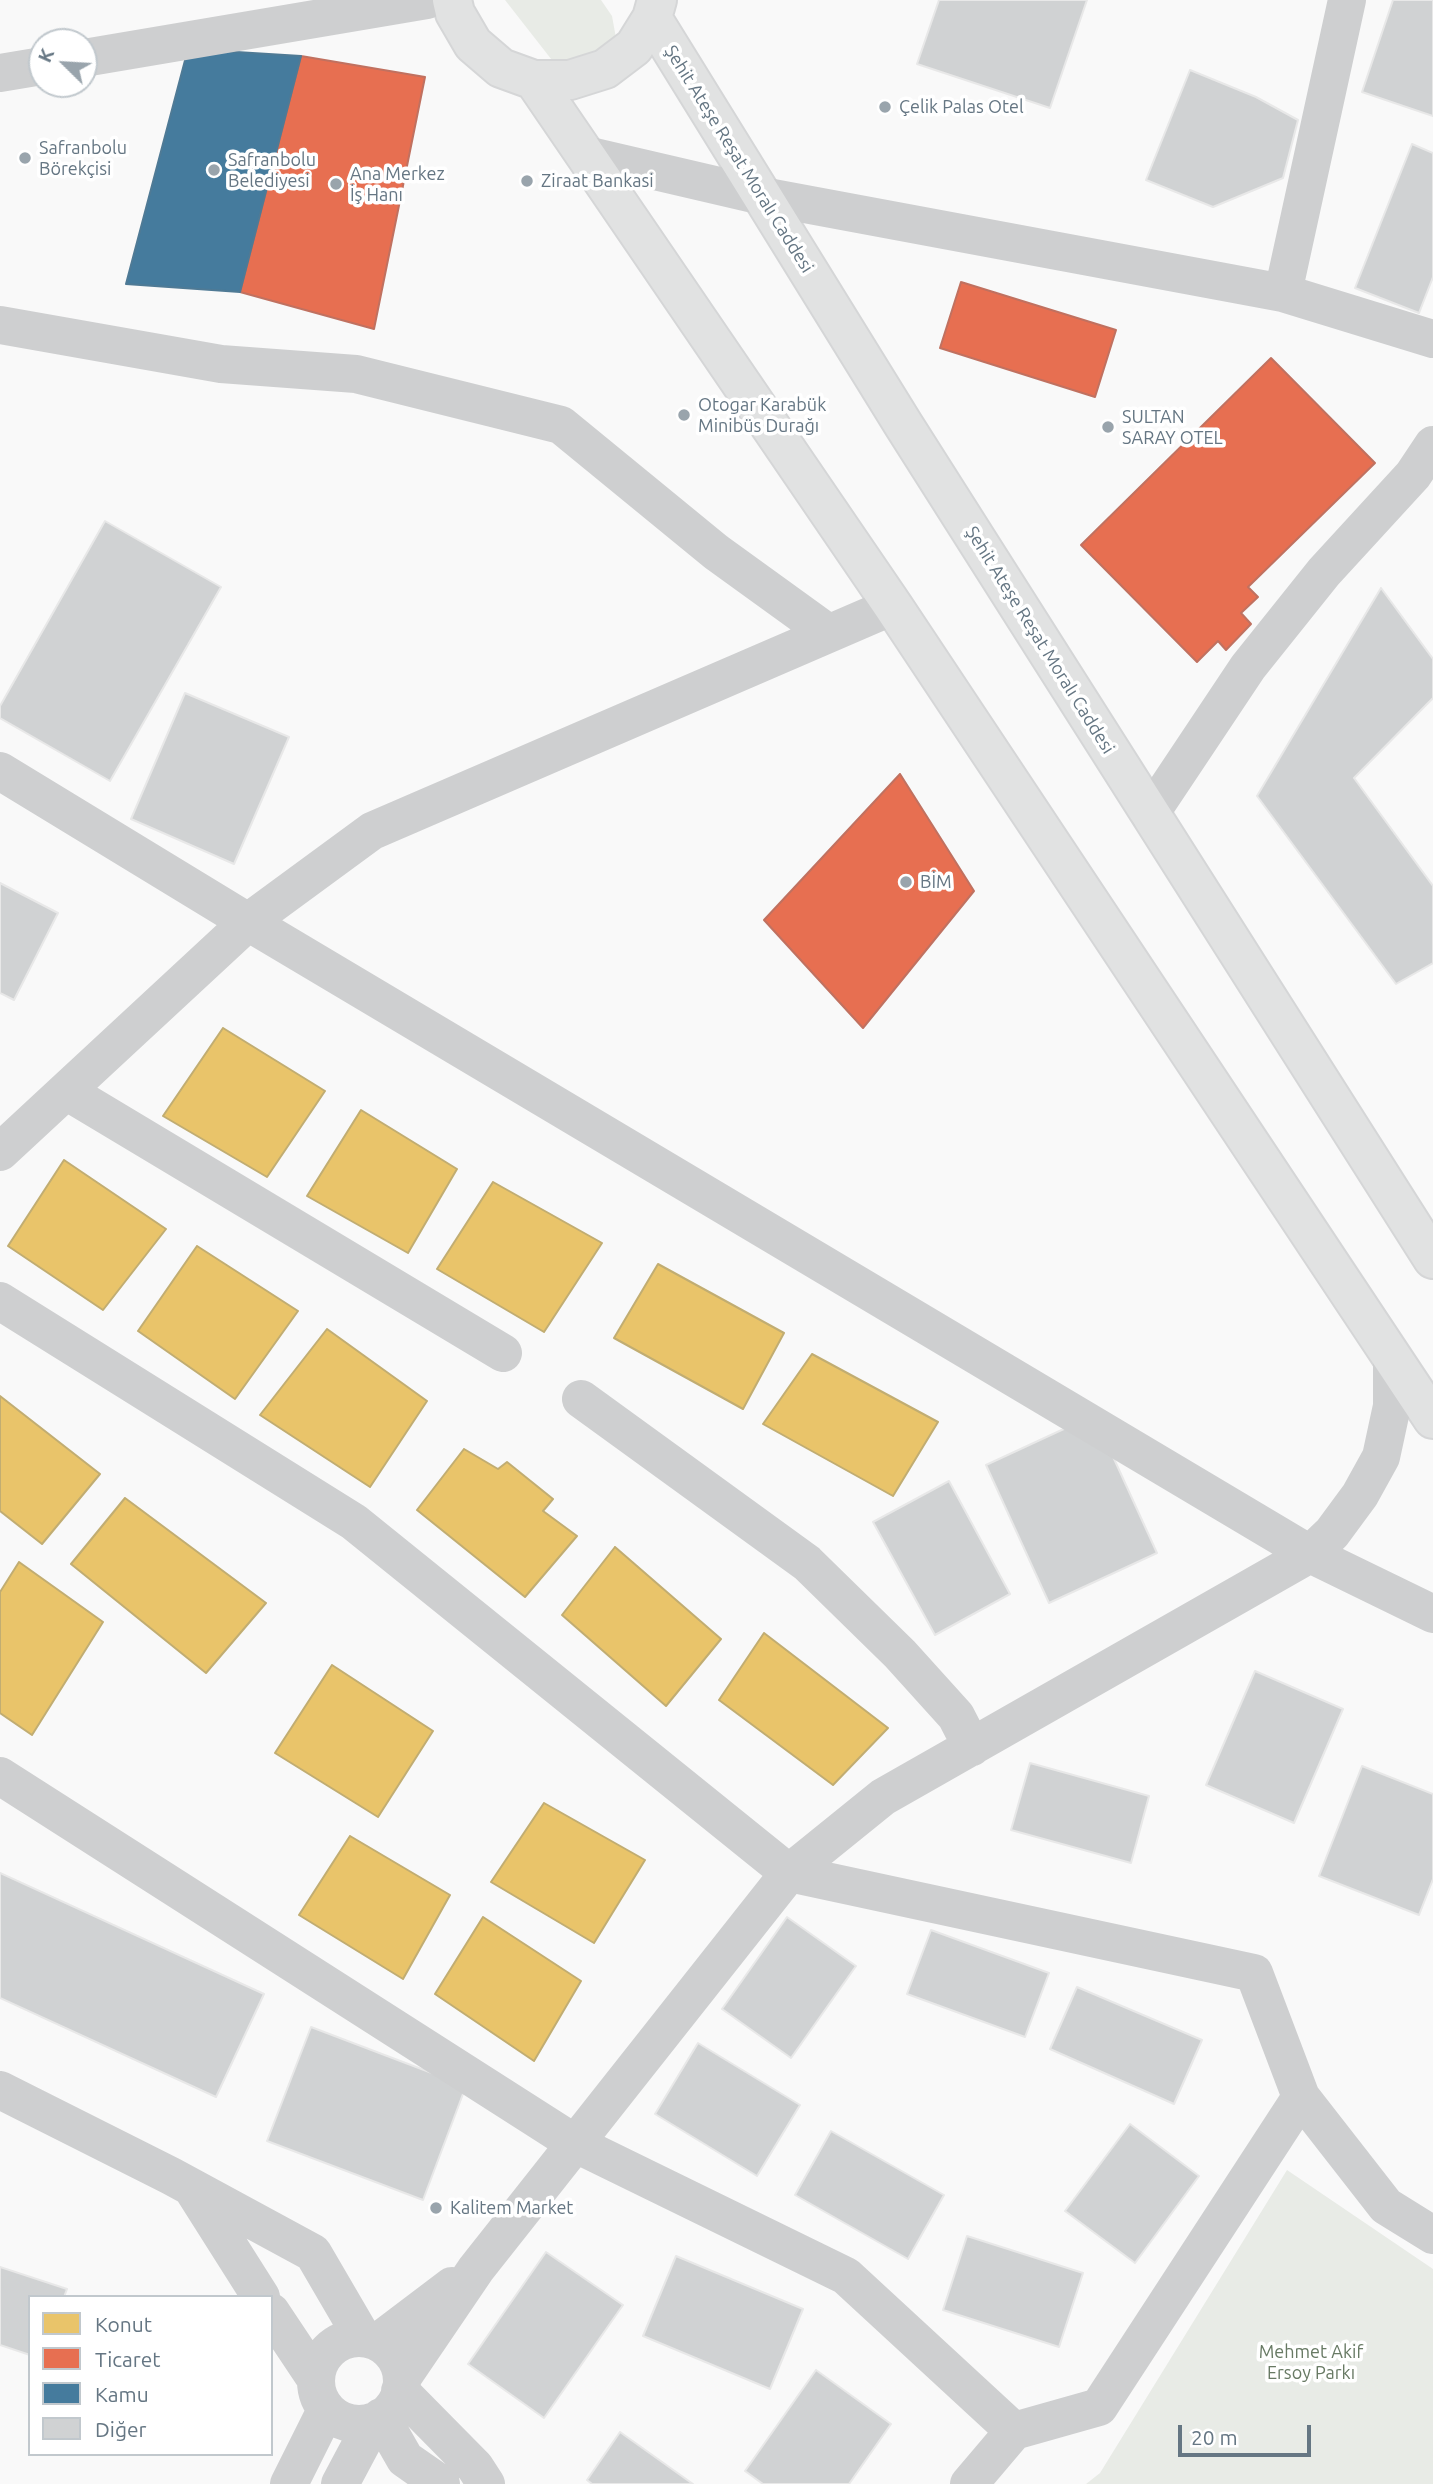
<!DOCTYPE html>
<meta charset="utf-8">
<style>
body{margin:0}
#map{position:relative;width:1433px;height:2484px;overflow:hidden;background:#f9f9f9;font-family:Ubuntu,sans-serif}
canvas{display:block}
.legend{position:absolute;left:28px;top:2295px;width:245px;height:161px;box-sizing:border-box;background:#fff;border:2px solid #c1c8cd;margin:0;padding:9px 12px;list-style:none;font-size:21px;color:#657683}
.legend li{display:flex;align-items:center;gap:14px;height:35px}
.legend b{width:35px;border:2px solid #c1c8cd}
.north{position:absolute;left:28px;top:28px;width:70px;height:70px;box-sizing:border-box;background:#fff;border:2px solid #c1c8cd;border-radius:50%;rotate:294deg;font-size:19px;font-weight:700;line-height:28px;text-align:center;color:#657683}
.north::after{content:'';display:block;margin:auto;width:24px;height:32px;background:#99a4ac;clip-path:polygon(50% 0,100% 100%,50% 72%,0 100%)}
.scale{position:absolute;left:1178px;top:2425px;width:133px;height:32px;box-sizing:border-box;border:4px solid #657683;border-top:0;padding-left:9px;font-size:21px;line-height:24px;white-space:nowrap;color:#657683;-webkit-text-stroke:5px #fff;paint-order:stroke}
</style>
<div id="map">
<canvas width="1433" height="2484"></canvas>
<ul class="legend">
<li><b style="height:19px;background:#e9c46a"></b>Konut</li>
<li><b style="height:19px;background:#e76f51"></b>Ticaret</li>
<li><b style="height:19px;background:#457b9d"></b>Kamu</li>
<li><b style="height:19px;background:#d0d2d3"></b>Diğer</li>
</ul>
<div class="north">K</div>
<div class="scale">20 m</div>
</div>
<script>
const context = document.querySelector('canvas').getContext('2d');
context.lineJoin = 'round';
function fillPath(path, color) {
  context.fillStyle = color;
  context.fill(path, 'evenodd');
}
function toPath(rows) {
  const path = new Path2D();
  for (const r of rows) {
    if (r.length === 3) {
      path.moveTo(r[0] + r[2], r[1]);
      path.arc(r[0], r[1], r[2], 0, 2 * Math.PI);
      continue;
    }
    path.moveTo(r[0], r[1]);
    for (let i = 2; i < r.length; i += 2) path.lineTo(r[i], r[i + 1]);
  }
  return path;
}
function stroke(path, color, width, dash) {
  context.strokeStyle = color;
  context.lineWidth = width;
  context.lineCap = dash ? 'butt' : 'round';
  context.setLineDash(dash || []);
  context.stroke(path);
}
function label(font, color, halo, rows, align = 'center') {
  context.font = font + ' Ubuntu,sans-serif';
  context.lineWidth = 7;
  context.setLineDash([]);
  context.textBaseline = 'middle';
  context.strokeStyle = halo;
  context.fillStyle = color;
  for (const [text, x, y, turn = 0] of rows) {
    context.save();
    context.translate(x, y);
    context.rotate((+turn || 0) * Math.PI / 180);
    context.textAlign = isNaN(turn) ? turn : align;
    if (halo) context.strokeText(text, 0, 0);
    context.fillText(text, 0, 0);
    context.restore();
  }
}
fillPath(toPath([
 [505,0,601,0,612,16,616,38,607,57,555,64],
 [1287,2170,1433,2269,1433,2484,1086,2484,1100,2473]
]), '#e8ebe6');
const homes = toPath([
 [223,1028,325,1091,267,1177,163,1116,223,1028],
 [361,1110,457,1169,408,1253,307,1196,361,1110],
 [64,1160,166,1229,103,1310,8,1246,64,1160],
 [493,1182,602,1243,544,1332,437,1269,493,1182],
 [197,1246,298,1311,235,1399,138,1331,197,1246],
 [658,1264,784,1333,743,1409,614,1338,658,1264],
 [327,1329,427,1401,370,1487,260,1415,327,1329],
 [812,1354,938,1422,893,1496,763,1424,812,1354],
 [0,1396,100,1474,42,1544,0,1511,0,1396],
 [464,1449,498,1469,507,1462,553,1499,543,1511,577,1536,525,1597,417,1510,464,1449],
 [125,1498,266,1603,206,1673,71,1564,125,1498],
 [615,1547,721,1639,666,1706,562,1615,615,1547],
 [19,1562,103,1622,32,1735,0,1713,0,1592,19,1562],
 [764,1633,888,1728,833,1785,719,1700,764,1633],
 [332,1665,433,1731,378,1817,275,1753,332,1665],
 [544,1803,645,1860,594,1943,491,1882,544,1803],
 [350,1836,450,1895,403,1979,299,1915,350,1836],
 [483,1917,581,1981,534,2061,435,1994,483,1917]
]);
fillPath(homes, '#e9c46a');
stroke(homes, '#c1ad72', 2);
const shops = toPath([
 [301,56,425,77,374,329,240,292,301,56],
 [961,282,1116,330,1095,397,940,348,961,282],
 [1271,358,1375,463,1248,587,1258,597,1241,613,1251,624,1226,650,1218,641,1197,662,1081,545,1271,358],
 [900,774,974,891,863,1028,764,920,900,774]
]);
fillPath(shops, '#e76f51');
stroke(shops, '#c07160', 2);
const public = toPath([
 [188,49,301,56,240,292,126,284,188,49]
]);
fillPath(public, '#457b9d');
stroke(public, '#4f7a95', 2);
const building = toPath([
 [939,0,1087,0,1050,108,917,64,939,0],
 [1393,0,1433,0,1433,116,1362,92,1393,0],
 [1190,70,1256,97,1298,120,1283,178,1213,207,1146,180,1190,70],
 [1412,144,1433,153,1433,277,1419,313,1355,288,1412,144],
 [105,521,221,587,110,781,0,718,0,706,105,521],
 [1381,588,1433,659,1433,698,1354,778,1433,886,1433,963,1396,984,1257,796,1381,588],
 [185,693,289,737,234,864,131,819,185,693],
 [0,883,58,913,14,1000,0,993,0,883],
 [1094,1415,1157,1553,1049,1603,986,1465,1094,1415],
 [949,1481,1010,1594,935,1635,873,1522,949,1481],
 [1255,1671,1343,1709,1294,1823,1206,1785,1255,1671],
 [1030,1763,1149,1796,1131,1863,1011,1830,1030,1763],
 [1362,1766,1433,1794,1433,1879,1419,1915,1319,1876,1362,1766],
 [0,1873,264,1994,216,2097,0,1998,0,1873],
 [787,1917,856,1966,791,2058,722,2009,787,1917],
 [931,1930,1049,1973,1025,2037,907,1994,931,1930],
 [1077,1987,1202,2040,1174,2104,1050,2049,1077,1987],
 [311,2027,466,2086,423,2200,267,2141,311,2027],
 [698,2043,800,2105,757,2176,655,2114,698,2043],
 [1130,2124,1199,2176,1135,2263,1065,2211,1130,2124],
 [831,2131,944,2195,908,2259,795,2195,831,2131],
 [967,2236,1083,2273,1059,2347,943,2310,967,2236],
 [546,2252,623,2305,544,2418,468,2364,546,2252],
 [676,2256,803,2309,770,2389,643,2336,676,2256],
 [0,2267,67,2289,64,2297,30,2297,30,2355,0,2345,0,2267],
 [816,2370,891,2424,849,2484,763,2484,745,2471,816,2370],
 [620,2432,693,2484,592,2484,587,2480,620,2432]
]);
fillPath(building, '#d0d2d3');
stroke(building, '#e8e8e8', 2);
const major = toPath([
 [452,0,455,13,473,44,501,68,534,80,570,80,605,69,634,47,652,18,657,0],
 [652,18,903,424,1433,1259],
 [534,80,893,606,1433,1419]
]);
stroke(major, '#d5d6d7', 42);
stroke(toPath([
 [84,58,427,0],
 [0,73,42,66],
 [586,155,762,196,1283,293,1433,339],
 [1283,293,1347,0],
 [0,325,221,364,356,374,561,425,716,552,828,633],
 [0,771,248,922,1310,1554,1433,1614],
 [1150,814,1248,667,1324,572,1413,475,1433,445],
 [66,1091,503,1353],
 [0,1152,248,922,372,831,893,606],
 [0,1301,354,1522,789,1873,1254,1973,1301,2097,1386,2206,1433,2235],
 [581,1399,807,1563,900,1654,956,1716,972,1747],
 [0,1776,576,2144,846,2276,1014,2431],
 [0,2090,171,2176,313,2253,362,2337],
 [192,2188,261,2297],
 [271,2312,315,2378],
 [359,2381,43],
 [378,2342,452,2286],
 [402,2378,476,2269,789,1873,883,1797,1310,1554,1332,1533,1360,1495,1381,1457,1392,1406,1392,1358],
 [400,2391,475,2467,486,2484],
 [381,2417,405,2459,441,2484],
 [289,2484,326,2410],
 [340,2484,373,2422],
 [969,2484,1014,2431,1099,2407,1301,2097]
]), '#cecfd0', 38);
stroke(major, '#e1e2e2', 38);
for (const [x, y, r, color] of [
 [885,107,7,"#99a4ac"],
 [25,158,7,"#99a4ac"],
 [214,170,7,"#99a4ac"],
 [527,181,7,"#99a4ac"],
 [336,184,7,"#99a4ac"],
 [684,415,7,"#99a4ac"],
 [1108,427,7,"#99a4ac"],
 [906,882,7,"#99a4ac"],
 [436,2208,7,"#99a4ac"]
]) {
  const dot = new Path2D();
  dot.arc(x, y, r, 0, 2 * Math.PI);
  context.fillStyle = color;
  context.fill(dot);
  stroke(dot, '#fff', 2.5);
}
label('18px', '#657683', '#fff', [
 ["Çelik Palas Otel",899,107],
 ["Safranbolu",39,148],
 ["Börekçisi",39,169],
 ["Safranbolu",228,160],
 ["Belediyesi",228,181],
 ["Ana Merkez",350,174],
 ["İş Hanı",350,195],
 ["Ziraat Bankasi",541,181],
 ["Otogar Karabük",698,405],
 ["Minibüs Durağı",698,426],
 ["SULTAN",1122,417],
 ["SARAY OTEL",1122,438],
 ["BİM",920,882],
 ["Kalitem Market",450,2208]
], 'left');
label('18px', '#657683', '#fff', [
 ["Şehit Ateşe Reşat Moralı Caddesi",739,159,58],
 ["Şehit Ateşe Reşat Moralı Caddesi",1040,640,58]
]);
label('18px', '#687a64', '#fff', [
 ["Mehmet Akif",1311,2352],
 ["Ersoy Parkı",1311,2373]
]);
</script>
